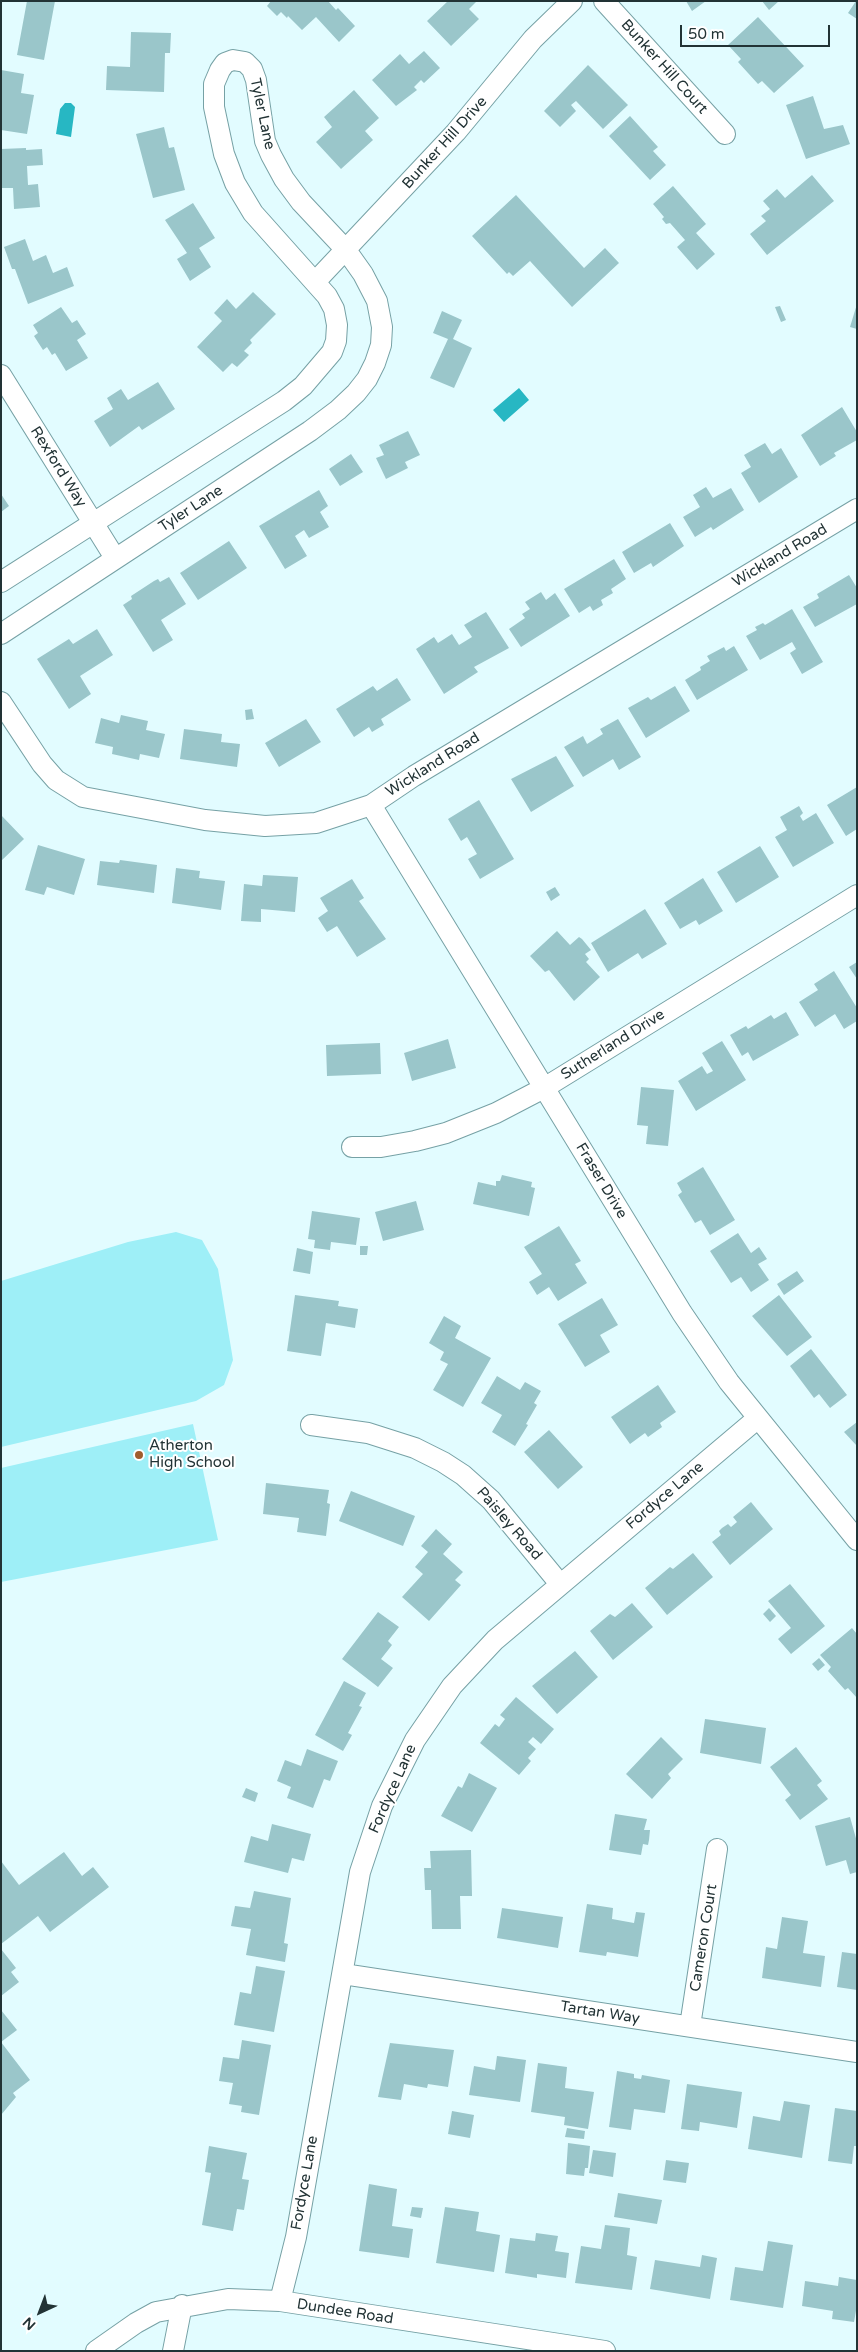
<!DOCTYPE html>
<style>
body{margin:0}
#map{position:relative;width:858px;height:2352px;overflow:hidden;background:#e2fcff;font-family:"Varela Round",sans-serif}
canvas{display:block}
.frame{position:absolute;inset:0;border:2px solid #223335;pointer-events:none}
.north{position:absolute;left:15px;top:2287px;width:50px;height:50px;-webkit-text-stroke:4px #fff;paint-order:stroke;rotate:223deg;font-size:14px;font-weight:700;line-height:20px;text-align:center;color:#223335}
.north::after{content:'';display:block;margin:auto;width:18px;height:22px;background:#223335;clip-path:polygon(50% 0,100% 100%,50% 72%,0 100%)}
.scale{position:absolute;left:680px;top:25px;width:150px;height:22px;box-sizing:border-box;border:2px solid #223335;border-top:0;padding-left:6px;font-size:15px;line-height:18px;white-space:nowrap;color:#223335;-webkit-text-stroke:4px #fff;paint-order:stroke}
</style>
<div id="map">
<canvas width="858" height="2352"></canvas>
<div class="frame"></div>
<div class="north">N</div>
<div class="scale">50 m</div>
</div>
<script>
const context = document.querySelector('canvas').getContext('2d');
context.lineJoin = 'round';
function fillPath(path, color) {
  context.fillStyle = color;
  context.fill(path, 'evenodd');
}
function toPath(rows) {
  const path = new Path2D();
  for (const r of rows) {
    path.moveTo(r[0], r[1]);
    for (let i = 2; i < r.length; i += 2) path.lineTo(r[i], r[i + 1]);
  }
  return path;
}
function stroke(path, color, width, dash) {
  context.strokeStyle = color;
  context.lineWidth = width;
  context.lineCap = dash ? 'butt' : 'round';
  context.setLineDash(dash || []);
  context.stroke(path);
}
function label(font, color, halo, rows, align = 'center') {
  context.font = font + ' "Varela Round",sans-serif';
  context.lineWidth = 4;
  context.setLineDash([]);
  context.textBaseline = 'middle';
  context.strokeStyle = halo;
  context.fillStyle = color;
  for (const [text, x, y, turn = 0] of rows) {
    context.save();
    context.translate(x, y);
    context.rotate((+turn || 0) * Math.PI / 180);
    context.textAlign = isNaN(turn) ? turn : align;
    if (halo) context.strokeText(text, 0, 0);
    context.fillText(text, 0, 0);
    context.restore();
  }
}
fillPath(toPath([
 [176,1232,202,1240,218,1269,233,1360,224,1385,196,1401,1,1447,1,1281,128,1242],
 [193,1424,218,1540,1,1582,1,1468]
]), '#9eeff7');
fillPath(toPath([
 [65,103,71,103,75,107,71,137,56,134,60,109],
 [519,388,529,400,504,422,493,410]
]), '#27b7c3');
fillPath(toPath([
 [27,1,55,1,44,60,17,55],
 [271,1,328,1,336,10,338,8,355,26,339,42,316,17,302,30,288,16,287,18,281,12,277,16,267,6],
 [448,1,477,1,469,9,479,19,451,46,427,21],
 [686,1,706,1,692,11],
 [762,1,779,1,769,10],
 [856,1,857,1,857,19,848,13],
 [758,17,804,66,774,93,762,81,758,84,738,62,741,59,728,45],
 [131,32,171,33,170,53,165,53,164,92,106,90,107,66,130,67],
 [424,51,440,68,424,83,421,80,414,87,417,90,396,106,372,80,400,54,409,64],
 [588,65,628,105,603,129,576,101,571,105,576,111,560,127,544,111],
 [1,70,24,74,21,93,34,95,27,134,1,130],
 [354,90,379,118,365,131,373,140,341,169,316,142,332,127,324,117],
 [813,96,824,129,843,125,850,144,806,159,786,105],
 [630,116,658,147,653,151,666,165,650,180,609,136],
 [164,127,169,148,174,147,185,190,153,198,136,134],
 [26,148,26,150,42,149,43,165,27,166,28,185,38,184,40,207,14,209,13,188,1,188,1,149],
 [812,175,834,201,767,255,750,234,766,221,761,216,770,209,763,201,777,189,785,198],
 [673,186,706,224,696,233,715,254,697,270,677,247,685,240,670,223,666,224,662,219,664,217,653,204],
 [516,195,584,268,605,248,619,263,572,307,530,261,513,276,509,272,507,274,472,236],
 [193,203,215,238,199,248,211,267,190,281,177,259,187,253,165,220],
 [25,239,33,261,46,255,53,273,67,267,74,286,28,304,15,269,12,269,4,247],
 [253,292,276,314,250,340,252,343,244,351,249,355,237,367,232,363,223,372,197,347,222,321,214,313,227,299,236,309],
 [857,304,857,329,850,327],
 [780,306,786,320,781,322,775,307],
 [61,307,72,323,77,320,86,334,77,340,88,358,66,371,55,353,52,355,47,347,43,350,34,336,38,333,33,325],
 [442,311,462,320,453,339,472,348,454,388,430,378,448,339,433,333],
 [158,382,175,409,142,430,139,426,110,447,94,421,113,409,107,398,121,389,128,400],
 [842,407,857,432,857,440,834,453,836,456,820,466,801,435],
 [408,431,420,455,405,462,408,468,386,479,376,458,384,455,379,445],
 [765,443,772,454,781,448,798,477,759,503,741,473,751,467,744,455],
 [351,454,363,472,340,486,329,469],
 [706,487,713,498,731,488,744,510,713,530,711,527,695,537,683,517,700,507,693,495],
 [319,490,328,506,320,512,329,527,309,538,304,530,295,536,307,556,285,569,259,526],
 [1,494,9,506,1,512],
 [670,523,684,546,653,567,651,563,634,573,622,552],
 [229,541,247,568,198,600,180,573],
 [614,559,626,579,611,589,613,593,601,600,603,605,593,611,590,606,579,613,564,589],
 [849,575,857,588,857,604,815,627,803,607,819,598,817,594],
 [169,577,186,604,161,620,173,640,153,652,123,605,132,599,131,596,154,581,158,579,160,582],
 [541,592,546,600,555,593,570,616,521,647,509,629,525,618,522,614,530,609,525,602],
 [792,609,823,662,802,674,790,653,796,649,792,642,760,660,746,636,757,630,755,627,763,623,765,625],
 [486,612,509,648,474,667,478,672,444,694,416,649,434,637,438,643,452,634,459,645,472,637,464,625],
 [97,629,113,655,80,676,91,694,69,709,37,659,69,639,73,644],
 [734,646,748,670,697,700,685,680,701,670,700,667,710,661,707,656,724,647,726,651],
 [397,678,411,700,381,719,384,725,382,726,372,732,369,727,354,737,336,709,373,686,377,691],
 [675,686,690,711,646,738,628,708,648,697,651,700],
 [252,709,254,719,246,720,245,710],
 [121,715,148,721,146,730,165,734,159,758,140,754,139,760,112,754,113,747,95,743,101,718,119,723],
 [306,719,321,742,279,767,265,743],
 [618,719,641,757,619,770,613,759,583,777,564,747,583,736,587,744,603,734,600,729],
 [184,729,222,734,221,742,240,744,237,767,180,759],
 [556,756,574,786,531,812,511,779],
 [857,787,857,829,846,836,827,805],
 [479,800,514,859,480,879,468,859,477,854,467,837,461,841,448,819],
 [799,806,803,813,800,816,803,821,816,813,834,843,793,867,775,837,787,830,780,817],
 [1,815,24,839,1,861],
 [38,845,85,859,74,895,47,887,44,895,25,890],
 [760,846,779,877,736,903,717,872],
 [120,860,157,865,154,893,97,885,100,861,119,863],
 [176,868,200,871,199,878,225,881,221,910,172,903],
 [263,875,298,877,295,912,261,909,261,922,241,921,244,884,262,886],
 [703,878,723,911,699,925,696,920,680,929,664,903],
 [352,879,364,898,359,901,386,939,357,957,337,926,327,932,318,918,328,911,320,898],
 [555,887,560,895,551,901,546,892],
 [645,909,667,944,642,959,638,953,608,972,591,943],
 [557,931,570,945,579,937,582,939,591,950,585,954,589,959,586,962,600,977,574,1001,549,970,545,972,530,956],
 [857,962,857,979,849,967],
 [834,971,857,1008,857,1021,844,1029,835,1014,815,1027,799,1002,818,990,814,984],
 [786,1012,799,1035,753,1061,748,1052,742,1056,730,1035,746,1026,748,1029,771,1015,774,1019],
 [448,1039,456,1068,412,1081,404,1053],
 [722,1041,746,1080,696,1111,678,1081,702,1066,707,1074,713,1071,702,1053],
 [380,1043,381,1074,327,1076,326,1045],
 [641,1087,674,1090,668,1146,646,1144,648,1126,637,1125],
 [703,1167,735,1220,710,1235,701,1220,695,1223,678,1195,682,1192,677,1183],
 [502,1175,532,1182,531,1187,535,1188,529,1216,473,1204,478,1182,496,1186,496,1181,500,1181],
 [416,1201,424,1230,383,1241,375,1212],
 [312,1211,360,1218,356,1245,331,1242,330,1250,314,1248,315,1240,308,1239],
 [559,1226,581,1261,575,1264,587,1283,558,1301,549,1287,537,1295,529,1282,542,1274,524,1247],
 [738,1233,751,1253,759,1247,767,1259,758,1264,769,1280,751,1292,741,1277,731,1283,710,1251],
 [360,1246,368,1246,367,1255,360,1255],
 [297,1248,313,1252,310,1274,293,1271],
 [797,1271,804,1281,784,1295,777,1284],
 [295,1295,339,1301,338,1306,358,1309,355,1328,326,1323,321,1356,287,1351],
 [779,1295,812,1337,787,1356,752,1316],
 [602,1298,618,1325,600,1335,610,1352,585,1367,558,1324],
 [444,1316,461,1326,455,1338,491,1358,463,1407,433,1390,448,1364,440,1360,444,1352,429,1343],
 [811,1349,847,1395,830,1408,819,1394,814,1398,790,1366],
 [497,1376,520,1390,525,1382,541,1391,534,1403,537,1405,526,1424,528,1425,515,1446,492,1432,502,1415,481,1403],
 [658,1385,676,1412,660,1423,662,1427,648,1437,645,1433,630,1444,611,1417],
 [857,1422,857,1446,844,1432],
 [549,1430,583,1467,558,1489,524,1452],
 [266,1483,329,1490,327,1503,330,1504,326,1536,297,1532,299,1518,263,1514],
 [351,1491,415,1516,403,1546,339,1521],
 [751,1502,773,1529,730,1565,712,1542,721,1535,719,1531,722,1528,728,1524,731,1527,737,1522,733,1517],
 [436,1529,452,1544,443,1554,463,1572,455,1580,461,1585,429,1621,402,1597,423,1574,415,1567,428,1552,421,1546],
 [693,1553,713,1577,667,1615,645,1588,670,1567,673,1569],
 [790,1584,825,1626,791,1654,778,1639,791,1628,768,1601],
 [632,1603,653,1627,613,1660,590,1631,610,1614,615,1617],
 [769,1608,776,1616,770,1622,763,1614],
 [378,1612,399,1627,388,1641,392,1645,381,1659,393,1668,378,1687,342,1659],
 [852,1628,857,1634,857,1698,848,1688,845,1690,828,1671,831,1667,820,1655],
 [575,1651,598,1677,557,1714,532,1686],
 [819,1658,825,1665,818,1671,812,1664],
 [344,1681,366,1693,359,1706,362,1707,348,1733,352,1735,343,1751,315,1735],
 [516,1697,554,1729,541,1744,533,1737,528,1742,536,1749,528,1758,531,1761,519,1775,480,1743,495,1724,499,1727,505,1719,500,1715],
 [705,1719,766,1728,761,1764,700,1753],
 [661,1737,683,1759,668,1774,671,1778,652,1799,626,1774],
 [796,1747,822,1781,817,1785,828,1799,800,1820,785,1800,791,1795,770,1767],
 [307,1749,338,1761,330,1781,324,1779,313,1808,287,1798,291,1787,277,1781,285,1760,301,1766],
 [469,1773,497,1788,472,1832,441,1816,458,1786,462,1788],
 [246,1788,258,1793,255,1802,242,1797],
 [615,1814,647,1819,644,1830,650,1830,649,1840,648,1845,643,1844,641,1855,609,1850],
 [850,1817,857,1842,857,1872,850,1874,846,1860,826,1866,815,1826],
 [272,1824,311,1834,304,1861,292,1858,288,1873,244,1862,251,1836,268,1841],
 [471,1850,472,1896,460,1896,461,1929,432,1929,431,1890,425,1890,424,1868,431,1868,430,1851],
 [64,1852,82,1876,93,1867,109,1887,50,1932,38,1916,1,1944,1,1861,19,1885],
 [254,1891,291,1898,284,1943,288,1944,285,1962,246,1955,251,1929,231,1926,235,1906,250,1908],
 [587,1904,613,1908,612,1919,634,1923,636,1912,645,1913,638,1957,607,1952,606,1956,579,1952],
 [502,1908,563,1917,558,1948,497,1938],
 [782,1917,808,1921,803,1953,825,1956,821,1987,762,1978,766,1947,777,1949],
 [1,1949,16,1968,11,1972,19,1982,1,1996],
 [842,1952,857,1954,857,1990,837,1987],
 [256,1966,285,1971,274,2032,234,2025,240,1992,251,1994],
 [1,2010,17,2030,1,2042,30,2080,13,2093,16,2097,1,2115],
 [242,2040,271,2045,259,2115,241,2112,242,2106,229,2104,233,2083,219,2081,223,2057,239,2059],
 [390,2043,454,2050,448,2087,428,2084,427,2088,404,2084,401,2100,378,2097],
 [497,2056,526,2060,520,2102,469,2095,474,2066,495,2070],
 [538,2063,567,2067,565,2088,594,2092,588,2129,564,2125,565,2117,531,2112],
 [617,2071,634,2074,634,2078,641,2079,642,2075,670,2080,665,2113,634,2109,631,2130,609,2127],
 [687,2084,742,2092,737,2128,700,2122,699,2131,681,2129],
 [784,2101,810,2105,802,2158,748,2149,753,2116,780,2121],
 [835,2108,857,2111,857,2146,854,2146,852,2164,828,2161],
 [452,2111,474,2115,470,2138,448,2134],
 [567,2128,585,2131,584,2139,565,2137],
 [568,2143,590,2146,588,2168,585,2168,584,2176,566,2174],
 [209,2146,247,2153,242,2179,249,2180,244,2210,237,2209,233,2231,202,2225,211,2173,205,2172],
 [593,2150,616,2153,613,2177,589,2173],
 [666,2160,689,2163,686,2183,663,2180],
 [369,2184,397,2189,392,2226,413,2229,409,2258,359,2251],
 [618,2193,662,2200,657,2224,614,2217],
 [412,2207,423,2208,421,2218,410,2216],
 [445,2207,479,2212,476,2231,500,2235,494,2272,436,2263],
 [605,2225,630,2228,627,2255,637,2257,632,2290,575,2283,581,2246,601,2249],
 [536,2233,558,2236,555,2251,569,2253,566,2278,537,2274,537,2278,505,2273,510,2238,535,2241],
 [768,2241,793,2245,783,2308,730,2300,735,2267,763,2271],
 [702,2255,717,2258,710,2299,650,2289,655,2260,700,2267],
 [839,2277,857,2280,857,2305,854,2322,832,2319,833,2311,802,2306,805,2281,838,2286]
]), '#9ac6ca');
const minor = toPath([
 [604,1,725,134],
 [315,282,456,132,533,39,572,1],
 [1,375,115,558],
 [1,582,284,401,303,386,332,352,336,341,337,325,334,309,327,296,253,213,235,183,224,154,214,107,214,84,220,70,225,63,233,60,245,62,252,69,256,80,265,141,271,155,284,179,301,202,346,250,363,274,377,301,382,327,381,345,375,363,367,379,356,393,338,410,310,431,1,634],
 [1,702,42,764,56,780,83,797,205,820,265,826,316,823,371,805,414,776,857,509],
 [371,805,682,1313,729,1382,857,1540],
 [352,1147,381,1147,415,1141,446,1133,496,1113,544,1088,857,895],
 [311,1425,368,1433,415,1448,443,1462,463,1475,491,1500,560,1584],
 [343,1974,857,2052],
 [690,2026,717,1849],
 [280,2301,296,2237,360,1872,382,1806,415,1740,452,1686,495,1640,758,1418],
 [96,2351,136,2323,156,2312,228,2299,280,2301,605,2351],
 [173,2351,182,2305]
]);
stroke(minor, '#76a1a5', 22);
stroke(minor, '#fff', 20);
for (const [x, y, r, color] of [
 [139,1455,5,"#a05d2d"]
]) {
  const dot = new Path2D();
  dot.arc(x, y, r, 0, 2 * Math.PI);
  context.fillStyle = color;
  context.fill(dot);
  stroke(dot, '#fff', 2);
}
label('15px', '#223335', '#fff', [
 ["Bunker Hill Court",664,67,48],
 ["Tyler Lane",262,114,78],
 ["Bunker Hill Drive",445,143,-48],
 ["Rexford Way",58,467,58],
 ["Tyler Lane",191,509,-33],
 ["Wickland Road",780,556,-31],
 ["Wickland Road",433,765,-32],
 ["Sutherland Drive",613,1045,-32],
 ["Fraser Drive",601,1181,59],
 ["Fordyce Lane",665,1496,-40],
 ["Paisley Road",509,1524,49],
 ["Fordyce Lane",393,1789,-66],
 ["Cameron Court",704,1938,-81],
 ["Tartan Way",600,2013,9],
 ["Fordyce Lane",305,2183,-80],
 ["Dundee Road",345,2312,9]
]);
label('15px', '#223335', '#fff', [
 ["Atherton",149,1446],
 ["High School",149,1463]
], 'left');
</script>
